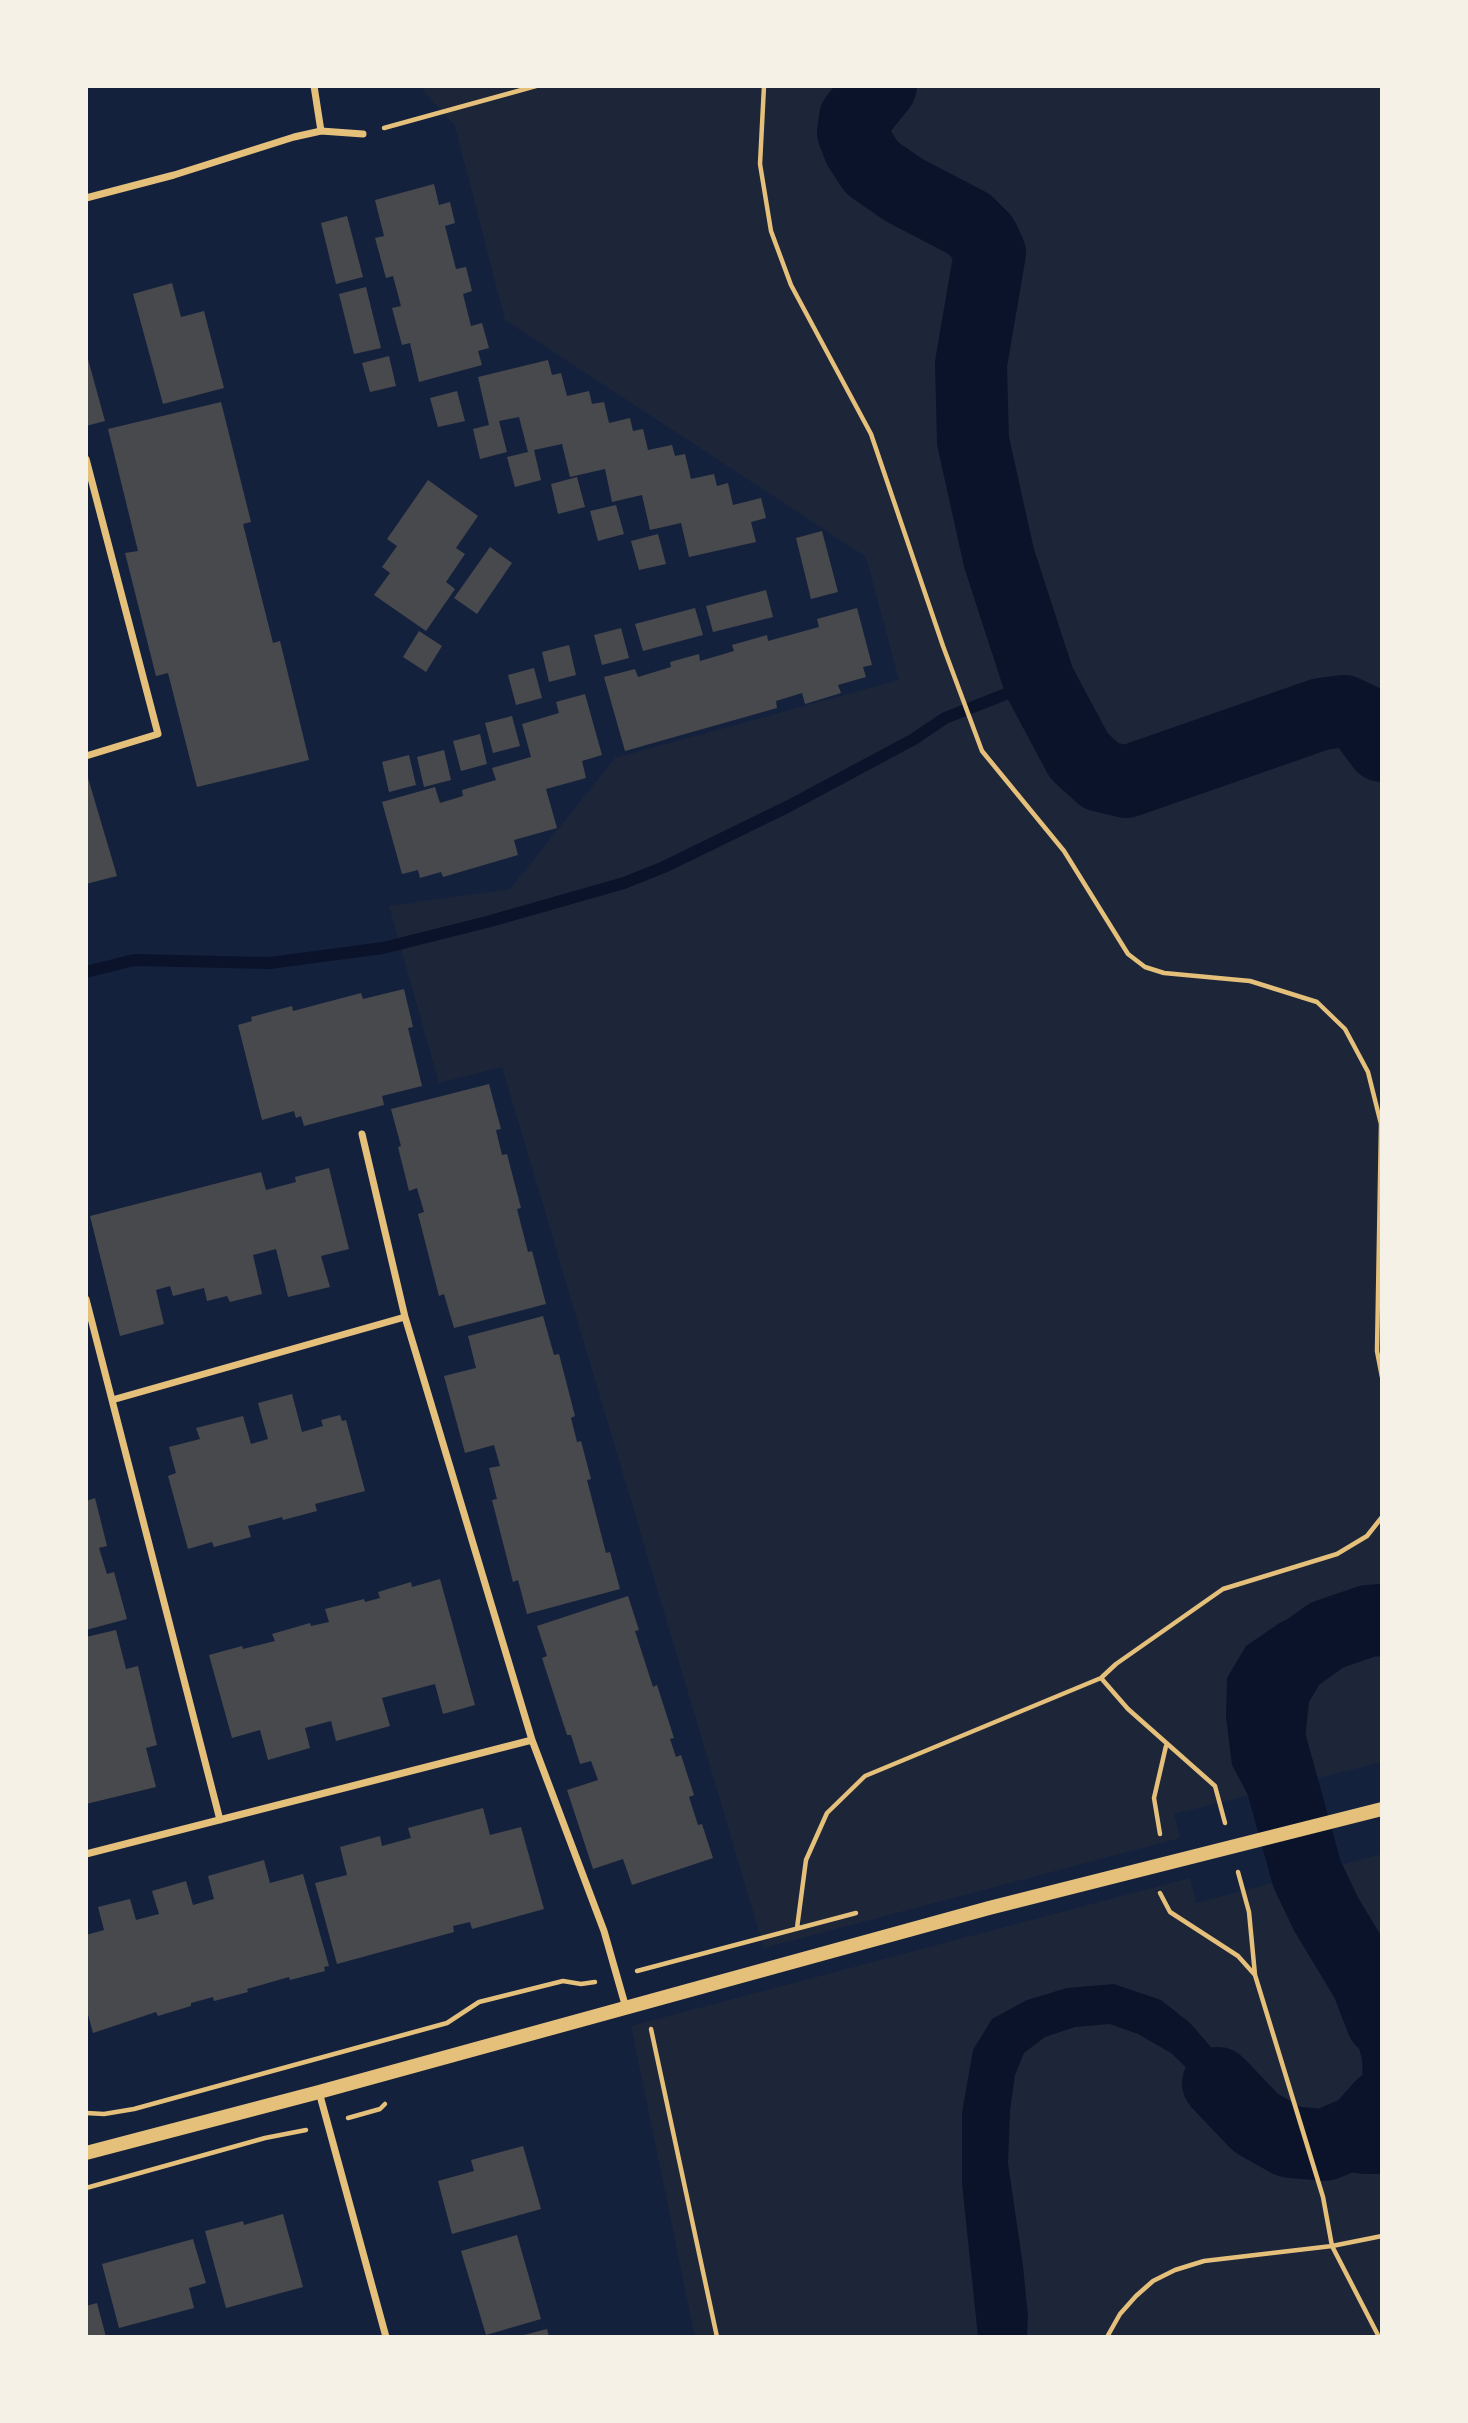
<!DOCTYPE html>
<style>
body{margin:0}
#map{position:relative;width:1468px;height:2423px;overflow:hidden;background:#14213d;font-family:"Fira Sans Condensed",sans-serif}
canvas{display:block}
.frame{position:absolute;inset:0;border:88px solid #f6f1e7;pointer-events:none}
</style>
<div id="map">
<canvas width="1468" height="2423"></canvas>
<div class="frame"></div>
</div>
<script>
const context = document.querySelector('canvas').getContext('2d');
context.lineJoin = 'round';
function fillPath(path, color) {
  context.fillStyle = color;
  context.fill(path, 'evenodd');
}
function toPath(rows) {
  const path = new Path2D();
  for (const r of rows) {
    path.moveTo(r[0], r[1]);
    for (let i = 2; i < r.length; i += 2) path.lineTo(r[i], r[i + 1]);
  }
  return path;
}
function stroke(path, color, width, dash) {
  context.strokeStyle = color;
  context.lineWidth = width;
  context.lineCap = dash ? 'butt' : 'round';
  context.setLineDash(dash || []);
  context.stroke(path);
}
fillPath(toPath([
 [423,86,1382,86,1382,1762,1174,1814,1180,1838,764,1948,502,1067,439,1083,389,906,510,889,615,758,899,680,866,557,505,320,455,126,424,92],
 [1382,1854,1382,2337,695,2337,631,2026,1190,1878,1196,1903]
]), '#1d2539');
fillPath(toPath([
 [1382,1597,1382,1643,1367,1645,1336,1658,1307,1682,1290,1714,1290,1749,1300,1782,1248,1795,1232,1765,1226,1717,1227,1678,1246,1646,1281,1622,1323,1609],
 [1334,1867,1349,1900,1369,1926,1382,1937,1382,2174,1363,2174,1327,2169,1312,2121,1329,2120,1345,2113,1357,2099,1363,2083,1362,2060,1350,2011,1324,1958,1293,1905,1284,1880],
 [1114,1984,1161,2000,1190,2023,1259,2102,1288,2121,1301,2165,1245,2134,1223,2111,1199,2080,1171,2053,1138,2034,1110,2024,1075,2027,1045,2037,1024,2053,1015,2075,1010,2111,1008,2163,1023,2266,1028,2316,1027,2337,978,2337,962,2183,962,2113,973,2050,992,2019,1027,2000,1067,1988]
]), '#0b132b');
stroke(toPath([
 [86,972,134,960,270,963,383,948,487,922,624,883,664,867,789,806,914,739,945,718,1039,681]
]), '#0b132b', 12);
stroke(toPath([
 [881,86,855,118,853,132,859,148,872,168,904,190,969,224,983,238,990,253,971,364,973,441,999,558,1039,681,1079,756,1101,776,1126,782,1321,714,1344,711,1363,720,1382,746],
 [1382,1620,1368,1621,1327,1635,1292,1660,1274,1691,1269,1737,1307,1874,1326,1914,1367,1982,1382,2021],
 [1218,2083,1256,2123,1290,2142,1325,2145,1360,2130,1382,2105]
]), '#0b132b', 72);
fillPath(toPath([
 [434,184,439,205,450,202,455,223,445,226,456,269,466,267,472,291,463,294,471,326,482,323,489,348,478,351,482,365,419,382,410,343,402,345,392,308,401,306,393,276,386,278,375,238,384,236,375,200],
 [347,216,363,277,336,284,321,223],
 [172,283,181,317,204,311,224,388,163,404,133,294],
 [366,287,381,348,354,354,339,294],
 [86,352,105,421,86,426],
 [389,356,396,386,370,392,362,363],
 [548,360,552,375,561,373,567,396,589,391,592,404,604,402,609,423,630,418,633,431,643,429,648,450,672,445,675,456,685,454,691,479,714,474,717,486,728,483,733,505,761,498,766,518,751,522,756,542,689,557,681,523,650,530,642,495,612,502,605,469,570,477,562,444,534,450,541,480,515,487,507,457,528,452,519,417,499,421,507,452,480,459,473,429,489,425,478,377],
 [457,391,465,421,438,427,430,398],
 [221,402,251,522,243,524,273,643,280,641,309,760,197,787,168,673,156,676,125,553,138,551,108,429],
 [577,477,585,507,558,514,551,484],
 [428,480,478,516,456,548,465,554,446,582,455,589,426,631,374,595,390,573,382,567,397,546,387,539],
 [616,505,624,534,598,541,590,511],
 [822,531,838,592,811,599,796,538],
 [658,534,666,564,639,570,631,541],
 [490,547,512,563,477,614,454,598],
 [766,590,773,617,713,632,706,606],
 [695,608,703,635,643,651,635,624],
 [857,608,872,665,863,667,866,677,838,685,841,693,805,704,802,693,776,701,777,708,625,751,604,677,635,669,638,677,671,667,670,662,699,654,700,661,734,651,732,645,767,635,768,641,819,627,817,619],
 [621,628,629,658,602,665,594,635],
 [419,631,442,646,426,672,403,657],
 [569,645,576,675,549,682,542,652],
 [534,668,542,698,516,705,508,675],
 [585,694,602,755,582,761,586,778,546,789,557,828,514,840,518,855,443,877,441,872,420,878,418,870,402,874,382,802,435,787,440,803,463,796,462,790,496,780,492,768,531,757,522,724,559,713,556,702],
 [512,716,520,746,493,753,485,723],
 [480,734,487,764,461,771,453,741],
 [444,750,451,780,424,787,417,757],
 [409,755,416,785,389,792,382,762],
 [86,771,117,876,86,884],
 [404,989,413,1027,408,1028,422,1086,382,1096,384,1105,304,1126,301,1116,296,1118,294,1111,262,1120,238,1025,252,1021,251,1017,292,1006,293,1011,361,993,363,999],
 [489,1084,501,1129,496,1130,502,1155,507,1154,521,1208,517,1209,528,1252,532,1251,546,1304,454,1328,444,1294,439,1296,418,1214,424,1212,417,1188,409,1191,398,1147,401,1146,391,1109],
 [329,1168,349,1249,321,1256,330,1287,288,1297,276,1249,253,1255,262,1294,230,1302,227,1296,207,1301,204,1288,173,1296,170,1286,156,1290,164,1324,120,1336,90,1216,261,1172,266,1190,296,1182,295,1177],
 [543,1316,554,1355,559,1354,575,1416,571,1418,577,1442,581,1441,591,1479,587,1480,606,1553,610,1552,620,1589,527,1614,518,1580,513,1582,492,1500,497,1499,489,1468,500,1466,494,1445,465,1453,444,1376,476,1368,468,1336],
 [292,1394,302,1432,323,1426,321,1420,340,1415,342,1421,346,1420,365,1491,315,1504,317,1511,283,1520,282,1517,248,1526,251,1537,214,1547,212,1542,188,1549,168,1476,176,1473,169,1447,200,1439,196,1428,243,1416,251,1444,268,1439,258,1403],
 [95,1498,107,1546,99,1548,107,1574,114,1572,127,1619,86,1630,86,1501],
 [440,1579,475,1705,443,1714,435,1684,382,1698,390,1726,336,1741,331,1721,305,1728,310,1748,268,1760,260,1730,232,1738,209,1655,242,1646,243,1649,275,1641,272,1634,310,1623,311,1626,329,1622,325,1609,364,1599,365,1602,380,1598,378,1592,411,1582,412,1587],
 [628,1596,639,1630,635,1631,653,1687,657,1685,674,1738,670,1739,676,1757,681,1755,694,1795,689,1797,698,1825,702,1824,713,1858,632,1885,623,1859,593,1869,567,1790,598,1780,591,1761,580,1764,571,1735,567,1735,542,1658,547,1656,537,1626],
 [116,1630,126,1669,138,1666,157,1745,146,1748,156,1787,86,1804,86,1637],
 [483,1808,490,1835,521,1827,544,1909,472,1929,470,1922,453,1926,454,1932,337,1964,315,1883,347,1875,340,1847,380,1836,382,1846,411,1838,408,1828],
 [264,1860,270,1883,303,1874,329,1966,324,1967,325,1971,290,1980,289,1977,247,1989,248,1992,214,2001,213,1997,191,2003,191,2006,158,2016,156,2012,93,2033,86,2007,86,1935,104,1930,98,1907,130,1899,136,1920,159,1914,152,1891,186,1881,193,1905,214,1899,208,1876],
 [523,2146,541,2209,452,2234,438,2181,474,2171,471,2160],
 [283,2214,303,2287,226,2308,205,2231,243,2221,244,2225],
 [517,2235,541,2319,486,2335,461,2251],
 [193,2239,206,2283,189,2288,194,2308,119,2328,102,2264],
 [97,2303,106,2337,86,2337,86,2306],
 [547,2329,549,2337,520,2337,520,2336]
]), '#48494c');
stroke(toPath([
 [764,86,760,164,771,231,791,285,871,434,943,646,982,751,1064,851,1128,954,1145,967,1164,973,1250,981,1317,1002,1345,1029,1368,1072,1381,1124,1377,1351,1382,1377],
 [384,128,536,86],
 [1101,1678,1128,1709,1215,1786,1225,1823],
 [1160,1834,1154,1798,1166,1746],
 [1238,1872,1249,1912,1255,1975,1323,2197,1332,2246,1379,2337],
 [1160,1893,1170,1912,1238,1956,1255,1975],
 [797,1928,806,1860,827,1813,865,1776,1101,1678,1116,1664,1223,1589,1337,1554,1367,1536,1382,1517],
 [637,1971,856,1913],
 [651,2029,717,2337],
 [86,2113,104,2114,134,2109,447,2023,479,2002,563,1981,581,1984,595,1982],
 [348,2118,380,2109,385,2104],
 [86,2188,265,2138,306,2130],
 [1107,2337,1120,2314,1136,2296,1153,2281,1175,2270,1204,2261,1332,2246,1382,2236]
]), '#e5c07b', 4.5);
stroke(toPath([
 [314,86,321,131],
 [86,198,174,175,294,137,321,131,363,134],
 [86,459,158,734,86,756],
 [362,1134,405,1317,532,1740,604,1931,626,2008],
 [86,1299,220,1820],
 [112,1400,405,1317],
 [86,1854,532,1740],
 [319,2092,386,2337]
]), '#e5c07b', 7);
stroke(toPath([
 [86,2153,319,2092,989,1908,1382,1809]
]), '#e5c07b', 14);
</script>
